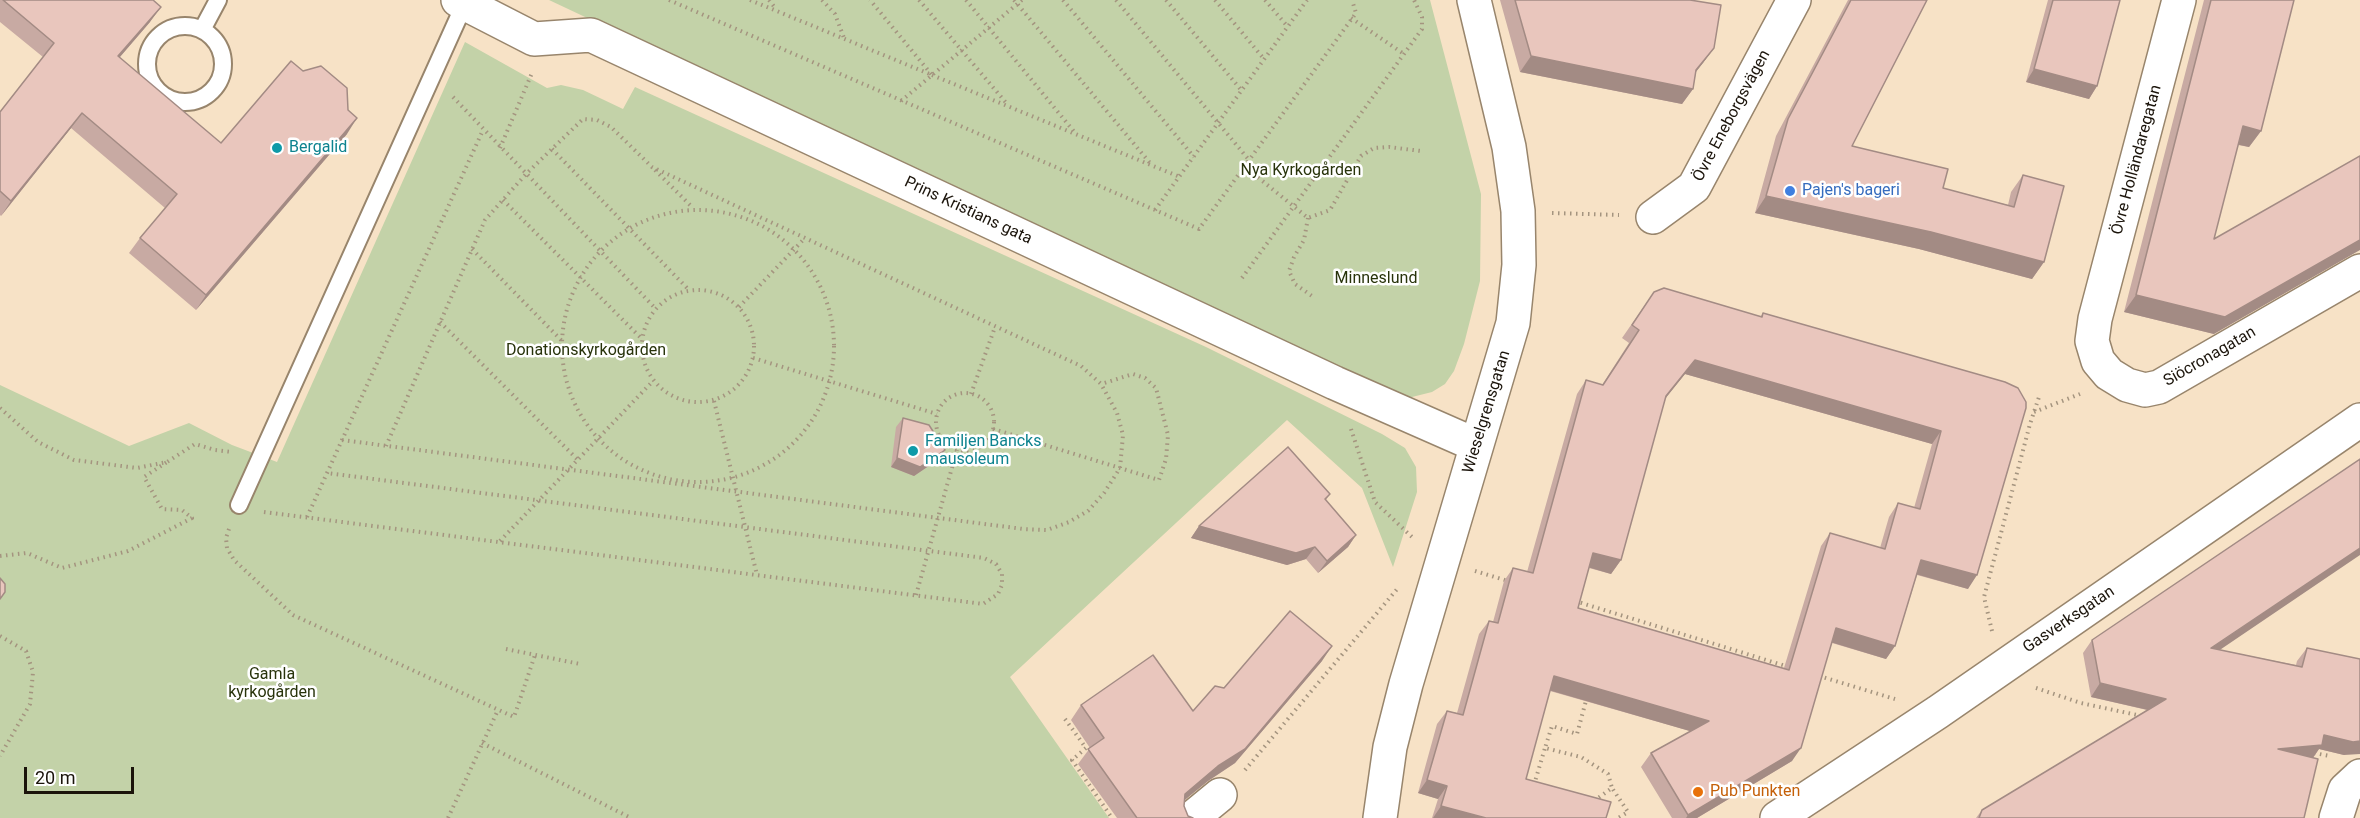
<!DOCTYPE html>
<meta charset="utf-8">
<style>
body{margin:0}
#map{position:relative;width:2360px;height:818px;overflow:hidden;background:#f7e2c6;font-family:Roboto,sans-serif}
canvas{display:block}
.scale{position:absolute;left:24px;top:767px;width:110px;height:27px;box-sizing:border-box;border:3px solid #1b140b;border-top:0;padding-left:8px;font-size:18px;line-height:21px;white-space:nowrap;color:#1b140b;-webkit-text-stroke:4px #fff;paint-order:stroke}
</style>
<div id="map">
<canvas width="2360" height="818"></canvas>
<div class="scale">20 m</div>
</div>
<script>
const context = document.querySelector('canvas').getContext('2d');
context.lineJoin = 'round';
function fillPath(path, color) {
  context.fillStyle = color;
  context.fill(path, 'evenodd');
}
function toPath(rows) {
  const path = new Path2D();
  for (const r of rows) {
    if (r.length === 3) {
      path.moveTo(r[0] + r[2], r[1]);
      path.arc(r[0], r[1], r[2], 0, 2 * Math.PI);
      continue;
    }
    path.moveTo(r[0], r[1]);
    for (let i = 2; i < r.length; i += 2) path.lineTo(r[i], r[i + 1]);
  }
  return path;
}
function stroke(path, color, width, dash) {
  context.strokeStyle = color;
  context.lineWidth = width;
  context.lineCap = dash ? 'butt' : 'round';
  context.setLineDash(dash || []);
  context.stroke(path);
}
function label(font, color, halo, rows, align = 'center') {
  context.font = font + ' Roboto,sans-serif';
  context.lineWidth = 5;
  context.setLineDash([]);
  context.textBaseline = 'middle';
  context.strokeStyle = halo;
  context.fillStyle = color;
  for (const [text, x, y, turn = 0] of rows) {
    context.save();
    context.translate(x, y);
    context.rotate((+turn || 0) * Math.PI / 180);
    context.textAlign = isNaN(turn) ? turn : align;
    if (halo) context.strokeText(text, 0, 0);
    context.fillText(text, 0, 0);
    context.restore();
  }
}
fillPath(toPath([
 [549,0,1430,0,1481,194,1480,281,1464,344,1454,371,1445,384,1432,392,1408,398,1392,397],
 [465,42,547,88,561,85,583,90,623,109,635,87,1206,347,1382,434,1405,448,1416,467,1417,492,1393,567,1362,488,1287,420,1010,677,1109,818,0,818,0,385,129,446,189,423,232,445,277,462]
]), '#c3d2a8');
const service = toPath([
 [185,64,38],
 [202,30,218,0],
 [239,505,465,3]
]);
const minor = toPath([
 [458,0,534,39,591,35,1335,383,1476,445],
 [2179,0,2095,319,2092,341,2098,361,2109,374,2127,385,2145,390,2159,387,2360,271],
 [1653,217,1694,187,1794,0],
 [1192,818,1220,795],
 [1380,818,1390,747,1406,684,1513,323,1519,265,1518,211,1509,147,1474,0],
 [1777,818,1938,712,2360,420],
 [2336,818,2345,790,2360,776]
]);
stroke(service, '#98856c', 20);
stroke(minor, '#98856c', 36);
stroke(toPath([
 [669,0,1199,229,1356,13,1352,0],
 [750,0,932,75,870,0],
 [769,0,776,9],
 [822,0,835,14,844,38],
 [919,0,1008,105],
 [966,0,1076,134],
 [1014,0,1150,163],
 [1063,0,1194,157],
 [1116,0,1249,160],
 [1166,0,1242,91],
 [1215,0,1264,59],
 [1265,0,1288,27],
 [1351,18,1404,54],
 [932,75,1180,177],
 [453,97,656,309],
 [901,101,1022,0],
 [500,148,532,73],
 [552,149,689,290],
 [1244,166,1308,218,1330,210,1361,156,1374,148,1389,147,1421,151],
 [655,170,693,208],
 [503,200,642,339],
 [698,346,136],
 [1155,210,1307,0],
 [1552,213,1619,215],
 [1308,218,1304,240,1294,257,1289,271,1295,284,1312,296],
 [472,249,563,342],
 [1242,278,1422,29,1422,17,1414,0],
 [698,346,56],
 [739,307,805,238],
 [440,322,578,460],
 [753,358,937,414],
 [965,422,29],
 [971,394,995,327],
 [714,401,757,575],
 [0,408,38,442,74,460,137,468,167,462,195,444,215,450,232,452],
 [2034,412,2080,394],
 [993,429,1159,480,1166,459,1168,435,1156,388,1145,378,1133,374,1101,384],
 [1351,429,1375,502,1412,537],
 [342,440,1023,529,1047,530,1069,522,1088,511,1104,493,1120,468,1123,435,1117,413,1101,384,1081,366,652,167,611,127,597,120,583,119,526,174,485,220,386,446],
 [264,512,983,604,998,594,1002,585,1002,574,996,564,984,558,327,473],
 [307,517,483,130],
 [229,529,226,538,227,548,234,560,293,615,514,717,535,655],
 [500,541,653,381],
 [0,556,27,553,62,568,128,551,192,518,182,510,162,509,144,477,167,462],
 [1475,571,1508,581],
 [916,595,957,450],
 [1575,601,1789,667],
 [1992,631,1984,597,2030,424,2040,394],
 [0,636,26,651,33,672,30,704,0,756],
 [506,649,580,664],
 [1819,676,1895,699],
 [2036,688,2081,703,2142,716],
 [1587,697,1577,734,1552,726,1545,748,1581,757,1608,774,1612,788],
 [1065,719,1086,748,1072,760,1112,818],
 [482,743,631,818],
 [2314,753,2330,756],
 [1245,770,1398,588],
 [1534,785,1545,748],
 [1594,801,1612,788,1628,812,1618,818],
 [448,818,498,710]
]), '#a4947f', 4, [1.5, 4.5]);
stroke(service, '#fff', 16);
stroke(minor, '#fff', 33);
fillPath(toPath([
 [0,0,153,0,150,22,119,58,221,143,347,134,196,310,129,253,140,238,165,208,71,128,1,216,0,215,0,112,43,57,0,22],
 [1500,0,1690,0,1714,48,1696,72,1693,89,1682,104,1520,72],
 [1848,0,1927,0,1852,146,1943,188,2008,205,2011,192,2023,175,2044,262,2032,279,1919,249,1755,213,1776,136],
 [2048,0,2120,0,2097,86,2089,99,2026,82],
 [2204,0,2294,0,2261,131,2249,147,2238,145,2214,239,2214,334,2124,312],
 [1654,292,1760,317,1763,313,2005,382,1968,589,1917,575,1895,646,1886,659,1832,643,1792,761,1697,818,1672,818,1641,767,1651,753,1690,731,1550,691,1526,779,1606,818,1432,818,1438,799,1418,793,1437,724,1447,711,1457,713,1479,634,1489,621,1493,622,1504,581,1513,568,1527,572,1577,394,1586,380,1602,385,1629,343,1622,338],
 [1685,374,1932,444,1914,508,1898,503,1889,517,1880,548,1830,533,1821,546,1784,668,1578,608,1589,568,1611,574,1621,560,1665,398],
 [903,418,945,450,939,459,914,476,891,467,896,427],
 [1330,494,1326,500,1356,535,1348,547,1318,573,1306,559,1287,565,1191,538,1199,526],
 [2092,640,2220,650,2296,665,2297,661,2307,648,2344,755,2319,749,2313,758,2304,818,1976,818,1982,810,2147,710,2091,697,2083,653],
 [1322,661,1235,763,1208,781,1184,800,1184,806,1188,816,1193,818,1117,818,1078,764,1090,748,1071,720,1081,705,1193,711,1224,688]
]), '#c8aaa3');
fillPath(toPath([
 [161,7,150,22,107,72,118,56],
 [1714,48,1703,63,1685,85,1696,70],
 [1531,56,1693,89,1682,104,1520,72],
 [2034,69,2097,86,2089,99,2026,82],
 [82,113,71,128,1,216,11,201],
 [357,118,347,134,196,310,206,295],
 [2243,126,2261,131,2249,147,2231,143],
 [1766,196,1931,232,2044,262,2032,279,1919,249,1755,213],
 [2360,240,2360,250,2214,334,2124,312,2136,295],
 [1695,360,1941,431,1932,444,1685,374,1657,409,1666,396],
 [945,450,939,459,914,476,891,467,897,458],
 [1199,526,1315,547,1306,559,1287,565,1191,538],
 [1356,535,1348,547,1318,573,1327,561],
 [2360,548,2360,555,2202,662,2211,648],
 [1593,553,1621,560,1611,574,1584,566],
 [1921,560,1977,575,1968,589,1912,573],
 [1836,628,1895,646,1886,659,1827,641],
 [1332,646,1322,661,1235,763,1208,781,1175,808,1185,794],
 [1554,676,1709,721,1700,734,1545,689],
 [2100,683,2166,699,2157,712,2091,697],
 [2324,735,2360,741,2360,754,2344,755,2319,749,2312,759,2278,749],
 [1801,748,1792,761,1697,818,1686,818,1688,815],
 [1427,780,1447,786,1438,799,1418,793],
 [1441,806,1486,818,1433,818]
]), '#a38b84');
const building = toPath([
 [3,0,153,0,161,7,118,56,221,143,291,61,303,71,321,66,347,88,348,110,357,118,206,295,140,238,177,194,82,113,11,201,0,191,0,112,54,43,3,0],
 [1515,0,1690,0,1721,5,1714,48,1696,70,1693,89,1531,56,1515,0],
 [1851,0,1927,0,1852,146,1948,169,1943,188,2014,207,2023,175,2064,186,2044,262,1931,232,1766,196,1788,119,1851,0],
 [2053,0,2120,0,2097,86,2034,69,2053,0],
 [2211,0,2294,0,2261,131,2243,126,2214,239,2360,156,2360,240,2225,317,2136,295,2211,0],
 [1664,288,1762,317,1763,313,2005,382,2018,388,2026,402,2026,408,1977,575,1921,560,1895,646,1836,628,1801,748,1688,815,1651,753,1709,721,1554,676,1526,779,1611,802,1606,818,1486,818,1441,806,1447,786,1427,780,1447,711,1463,715,1489,621,1498,623,1513,568,1533,573,1586,380,1603,385,1639,330,1632,325,1654,292,1664,288],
 [1695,360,1941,431,1920,509,1898,503,1885,549,1830,533,1789,670,1578,608,1593,553,1621,560,1666,396,1695,360],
 [903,418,929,425,945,450,920,467,897,458,903,418],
 [1288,447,1330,494,1325,499,1356,535,1327,561,1315,547,1296,553,1199,526,1288,447],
 [2360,459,2360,548,2211,648,2302,667,2307,648,2360,659,2360,741,2353,742,2324,735,2322,745,2278,749,2318,759,2304,818,1979,818,1982,810,2166,699,2100,683,2092,640,2360,459],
 [0,578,5,584,5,592,0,599,0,578],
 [1290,611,1332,646,1245,749,1218,766,1185,794,1184,806,1188,816,1193,818,1137,818,1088,749,1104,738,1081,705,1153,655,1193,711,1215,686,1224,688,1290,611]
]);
fillPath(building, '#e9c6bd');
stroke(building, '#a38b84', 1.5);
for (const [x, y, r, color] of [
 [277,148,6,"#0f9aa8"],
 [1790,191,6,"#3f7fe0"],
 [913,451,6,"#0f9aa8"],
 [1698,792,6,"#e8710a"]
]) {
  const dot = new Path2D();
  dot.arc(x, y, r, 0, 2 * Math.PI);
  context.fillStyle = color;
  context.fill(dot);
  stroke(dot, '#fff', 2);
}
label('16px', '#1b140b', '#fff', [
 ["Övre Eneborgsvägen",1732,116,-62],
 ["Övre Holländaregatan",2137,160,-75],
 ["Prins Kristians gata",968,211,25],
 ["Siöcronagatan",2210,357,-30],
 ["Wieselgrensgatan",1487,412,-73],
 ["Gasverksgatan",2069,620,-34]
]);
label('16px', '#0d838f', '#fff', [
 ["Bergalid",289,148],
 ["Familjen Bancks",925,442],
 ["mausoleum",925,460]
], 'left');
label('16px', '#28330b', '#fff', [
 ["Nya Kyrkogården",1301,171],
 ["Minneslund",1376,279],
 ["Donationskyrkogården",586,351],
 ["Gamla",272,675],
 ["kyrkogården",272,693]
]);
label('16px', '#366cbe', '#fff', [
 ["Pajen's bageri",1802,191]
], 'left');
label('16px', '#c56008', '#fff', [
 ["Pub Punkten",1710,792]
], 'left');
</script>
